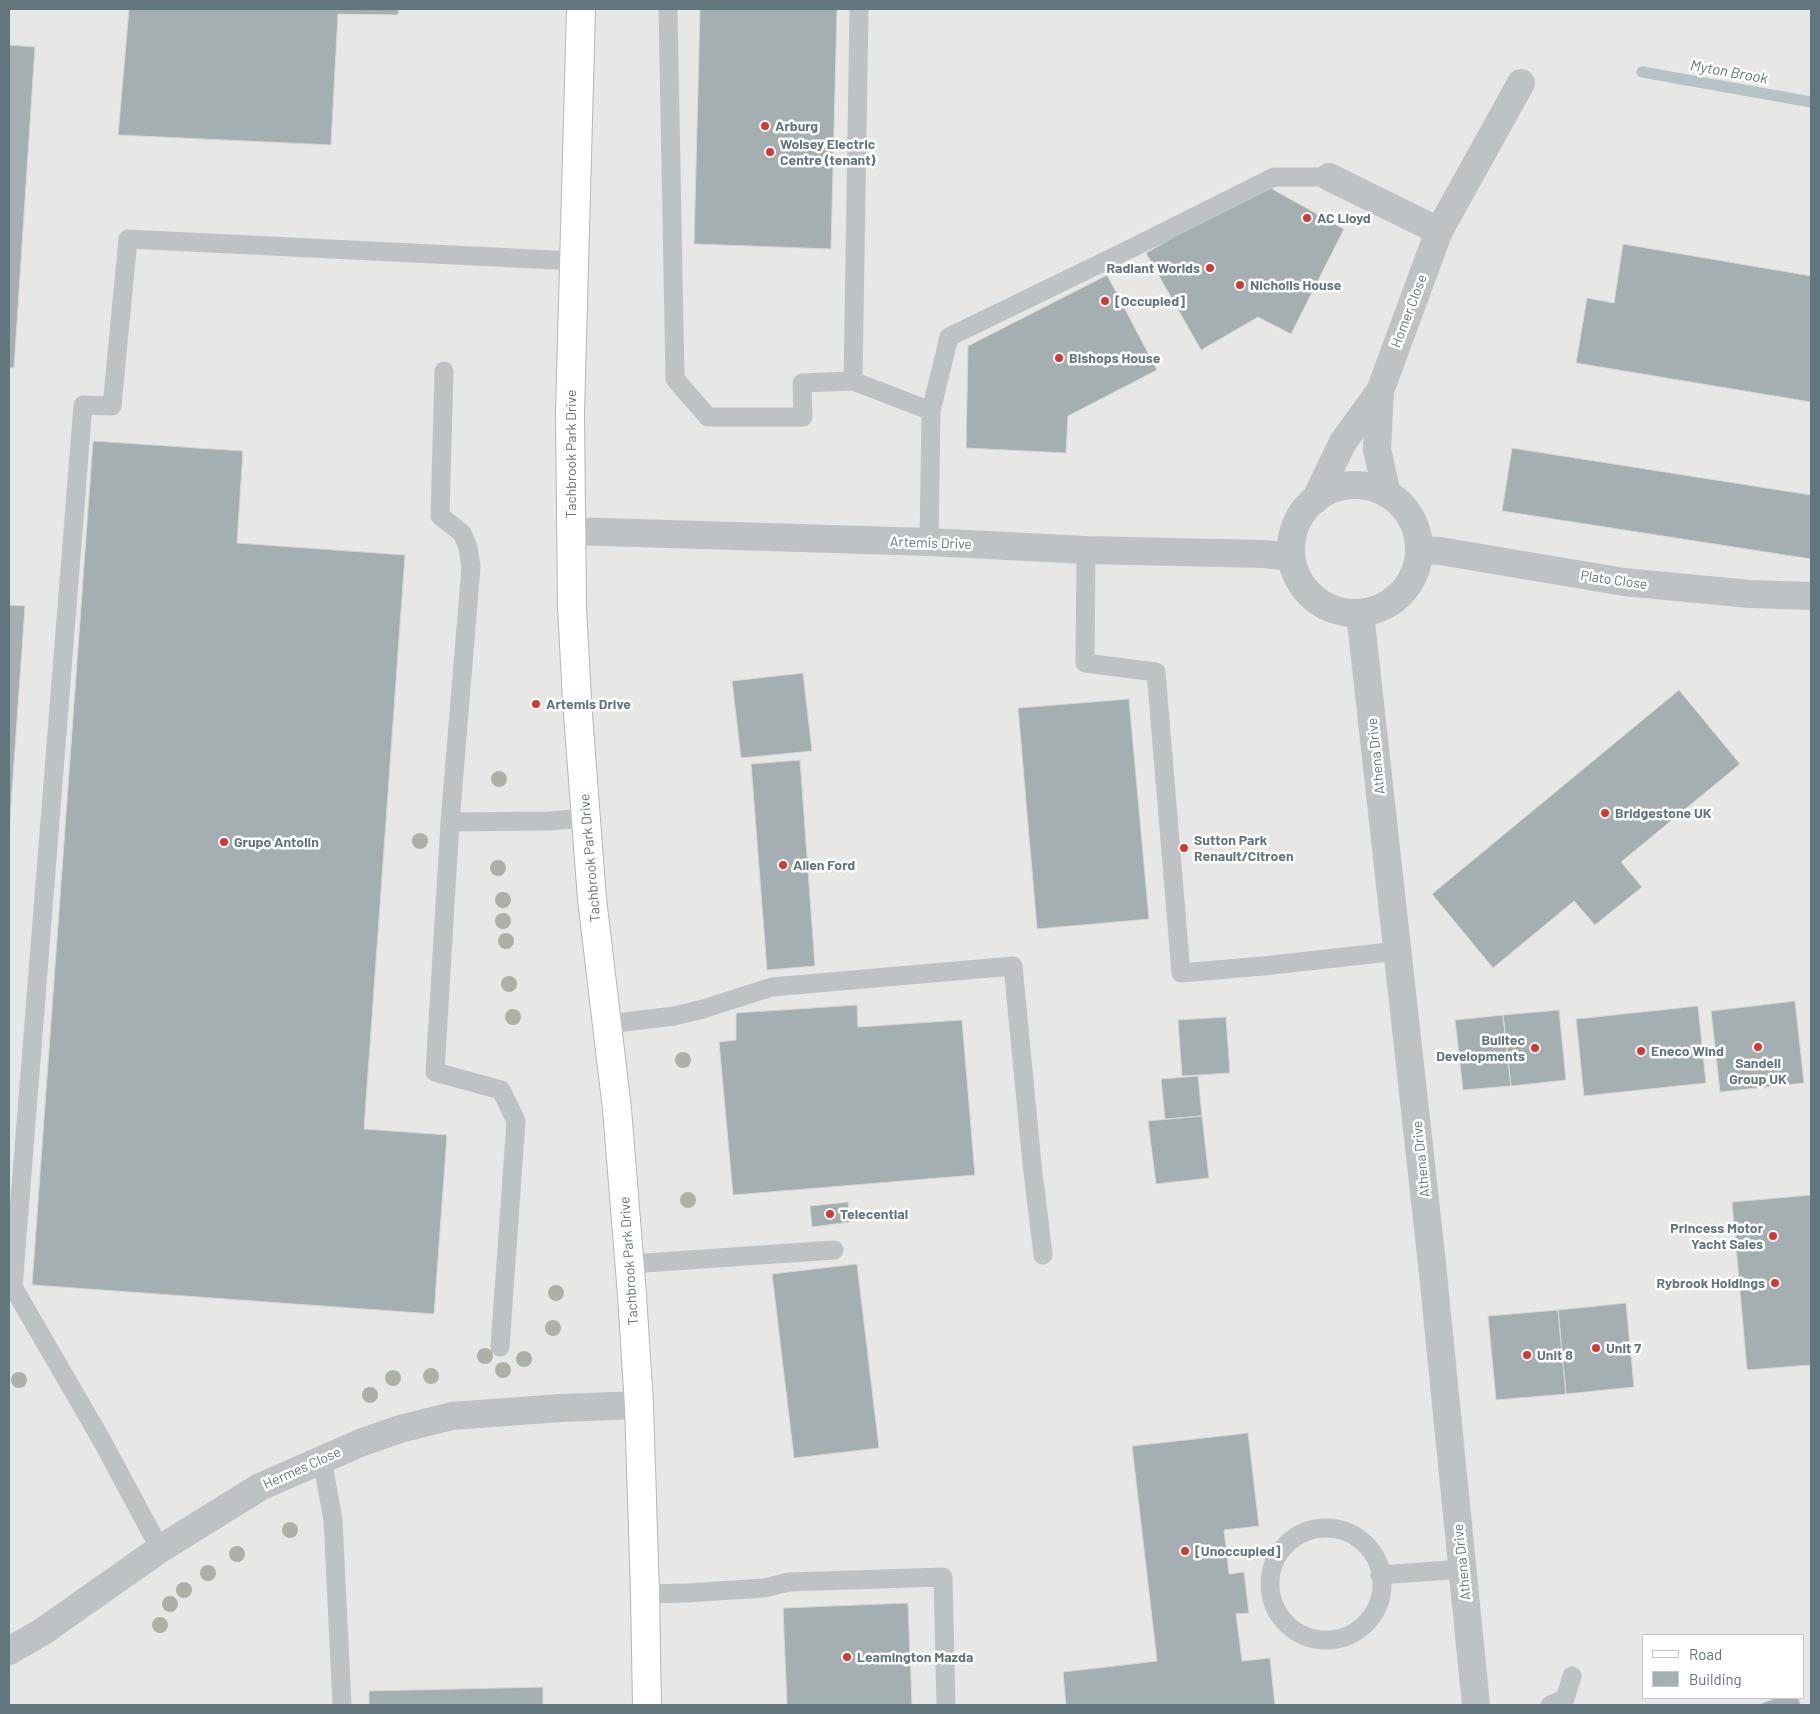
<!DOCTYPE html>
<style>
body{margin:0}
#map{position:relative;width:1820px;height:1714px;overflow:hidden;background:#f6f6f3;font-family:Barlow,sans-serif}
canvas{display:block}
.frame{position:absolute;inset:0;border:10px solid #62767d;pointer-events:none}
.legend{position:absolute;left:1642px;top:1634px;width:162px;height:65px;box-sizing:border-box;background:#fff;border:1px solid #c0c8cb;margin:0;padding:6px 9px;list-style:none;font-size:15px;color:#62767d}
.legend li{display:flex;align-items:center;gap:10px;height:25px}
.legend b{width:25px;border:1px solid #c0c8cb}
</style>
<div id="map">
<canvas width="1820" height="1714"></canvas>
<div class="frame"></div>
<ul class="legend">
<li><b style="height:6px;background:#fff"></b>Road</li>
<li><b style="height:14px;background:#a4afb2"></b>Building</li>
</ul>
</div>
<script>
const context = document.querySelector('canvas').getContext('2d');
context.lineJoin = 'round';
function fillPath(path, color) {
  context.fillStyle = color;
  context.fill(path, 'evenodd');
}
function toPath(rows) {
  const path = new Path2D();
  for (const r of rows) {
    if (r.length === 3) {
      path.moveTo(r[0] + r[2], r[1]);
      path.arc(r[0], r[1], r[2], 0, 2 * Math.PI);
      continue;
    }
    path.moveTo(r[0], r[1]);
    for (let i = 2; i < r.length; i += 2) path.lineTo(r[i], r[i + 1]);
  }
  return path;
}
function stroke(path, color, width, dash) {
  context.strokeStyle = color;
  context.lineWidth = width;
  context.lineCap = dash ? 'butt' : 'round';
  context.setLineDash(dash || []);
  context.stroke(path);
}
function label(font, color, halo, rows, align = 'center') {
  context.font = font + ' Barlow,sans-serif';
  context.lineWidth = 5;
  context.setLineDash([]);
  context.textBaseline = 'middle';
  context.strokeStyle = halo;
  context.fillStyle = color;
  for (const [text, x, y, turn = 0] of rows) {
    context.save();
    context.translate(x, y);
    context.rotate((+turn || 0) * Math.PI / 180);
    context.textAlign = isNaN(turn) ? turn : align;
    if (halo) context.strokeText(text, 0, 0);
    context.fillText(text, 0, 0);
    context.restore();
  }
}
fillPath(toPath([
 [9,9,1811,9,1811,1705,9,1705],
 [1644,1635,1804,1635,1804,1698,1644,1698]
]), '#e7e7e6');
stroke(toPath([
 [1642,72,1811,102]
]), '#b4c4c6', 11);
const building = toPath([
 [129,9,399,9,398,15,338,14,331,145,118,135,129,9],
 [700,9,837,9,831,249,694,244,700,9],
 [9,45,35,47,14,368,9,368,9,45],
 [1265,185,1344,229,1291,334,1258,317,1201,350,1146,253,1265,185],
 [1623,244,1811,276,1811,402,1576,363,1587,298,1614,303,1623,244],
 [1107,275,1157,370,1068,416,1066,453,966,448,968,346,1107,275],
 [93,441,243,451,237,543,405,555,364,1129,447,1135,434,1314,32,1285,93,441],
 [1512,448,1811,495,1811,559,1502,511,1512,448],
 [9,605,25,606,9,834,9,605],
 [803,673,812,751,741,758,732,681,803,673],
 [1679,690,1740,764,1621,862,1642,887,1595,925,1574,901,1493,968,1432,894,1679,690],
 [1129,699,1149,919,1037,929,1018,708,1129,699],
 [800,760,815,966,767,970,751,764,800,760],
 [1795,1001,1804,1083,1720,1092,1711,1011,1795,1001],
 [857,1005,858,1027,962,1020,975,1175,733,1195,719,1042,736,1040,736,1013,857,1005],
 [1698,1006,1706,1083,1584,1096,1576,1019,1698,1006],
 [1559,1010,1566,1080,1511,1086,1503,1015,1559,1010],
 [1503,1015,1511,1086,1463,1090,1455,1020,1503,1015],
 [1226,1017,1230,1073,1182,1076,1178,1020,1226,1017],
 [1198,1076,1202,1116,1165,1119,1161,1079,1198,1076],
 [1202,1116,1209,1178,1156,1184,1148,1121,1202,1116],
 [1811,1195,1811,1365,1747,1370,1732,1202,1811,1195],
 [848,1202,850,1222,812,1227,810,1206,848,1202],
 [857,1264,879,1448,794,1458,772,1274,857,1264],
 [1626,1303,1634,1387,1566,1394,1558,1310,1626,1303],
 [1558,1310,1566,1394,1496,1400,1488,1316,1558,1310],
 [1248,1433,1259,1526,1224,1530,1229,1574,1244,1572,1249,1613,1236,1614,1242,1661,1270,1658,1275,1705,1066,1705,1063,1672,1157,1661,1132,1446,1248,1433],
 [908,1603,912,1705,787,1705,783,1608,908,1603],
 [543,1687,543,1705,369,1705,369,1691,543,1687],
 [1775,1698,1798,1698,1801,1705,1758,1705,1775,1698]
]);
fillPath(building, '#a4afb2');
stroke(building, '#d8d7d5', 1);
const secondary = toPath([
 [581,9,570,413,572,607,577,701,592,899,617,1109,632,1295,639,1405,645,1594,647,1705]
]);
stroke(secondary, '#b0b7ba', 30);
stroke(toPath([
 [668,9,675,379,708,417,803,417,802,383,853,381,931,411],
 [444,371,440,516,462,533,468,547,471,567,450,822],
 [853,381,859,9],
 [929,542,931,411,949,337,1130,249,1274,177,1329,177],
 [1086,550,1085,663,1156,672,1181,973,1263,966,1398,951],
 [608,1024,674,1016,703,1009,772,987,1013,966,1032,1164,1043,1255],
 [630,1264,834,1250],
 [500,1347,516,1121,501,1090,435,1072,450,822,549,821,586,818],
 [322,1459,333,1520,342,1705],
 [1326,1584,56],
 [160,1549,101,1439,13,1287,83,405,112,406,128,239,575,261],
 [1380,1575,1463,1569],
 [645,1594,686,1593,764,1588,789,1582,943,1577,946,1705],
 [1550,1705,1565,1699,1572,1676]
]), '#bdc3c5', 19);
stroke(toPath([
 [1329,177,1439,231],
 [1380,391,1377,449,1387,494],
 [1355,549,64],
 [1315,500,1343,442,1380,391,1439,231,1521,83],
 [571,531,929,542,1086,550,1264,554,1291,557],
 [1419,550,1440,551,1624,582,1750,594,1811,596],
 [1360,613,1432,1264,1476,1705],
 [9,1651,42,1632,160,1549,260,1487,360,1443,400,1429,452,1416,561,1408,639,1405]
]), '#bdc3c5', 28);
stroke(secondary, '#fff', 28);
context.fillStyle = '#abb2a5';
for (const [x, y] of [
 [499,779],
 [420,841],
 [498,868],
 [503,900],
 [503,921],
 [506,941],
 [509,984],
 [513,1017],
 [683,1060],
 [688,1200],
 [556,1293],
 [553,1328],
 [485,1356],
 [524,1359],
 [503,1370],
 [431,1376],
 [393,1378],
 [19,1380],
 [370,1395],
 [290,1530],
 [237,1554],
 [208,1573],
 [184,1590],
 [170,1604],
 [160,1625]
]) {
  context.beginPath();
  context.arc(x, y, 8, 0, 2 * Math.PI);
  context.fill();
}
for (const [x, y, r, color] of [
 [765,126,5,"#dd352c"],
 [770,152,5,"#dd352c"],
 [1307,218,5,"#dd352c"],
 [1210,268,5,"#dd352c"],
 [1240,285,5,"#dd352c"],
 [1105,301,5,"#dd352c"],
 [1059,358,5,"#dd352c"],
 [536,704,5,"#dd352c"],
 [1605,813,5,"#dd352c"],
 [224,842,5,"#dd352c"],
 [1184,848,5,"#dd352c"],
 [783,865,5,"#dd352c"],
 [1758,1047,5,"#dd352c"],
 [1535,1048,5,"#dd352c"],
 [1641,1051,5,"#dd352c"],
 [830,1214,5,"#dd352c"],
 [1773,1236,5,"#dd352c"],
 [1775,1283,5,"#dd352c"],
 [1596,1348,5,"#dd352c"],
 [1527,1355,5,"#dd352c"],
 [1185,1551,5,"#dd352c"],
 [847,1657,5,"#dd352c"]
]) {
  const dot = new Path2D();
  dot.arc(x, y, r, 0, 2 * Math.PI);
  context.fillStyle = color;
  context.fill(dot);
  stroke(dot, '#fff', 2);
}
label('bold 14px', '#62767d', '#fff', [
 ["Arburg",775,126],
 ["Wolsey Electric",780,144],
 ["Centre (tenant)",780,160],
 ["AC Lloyd",1317,218],
 ["Radiant Worlds",1200,268,"right"],
 ["Nicholls House",1250,285],
 ["[Occupied]",1115,301],
 ["Bishops House",1069,358],
 ["Artemis Drive",546,704],
 ["Bridgestone UK",1615,813],
 ["Sutton Park",1194,840],
 ["Renault/Citroen",1194,856],
 ["Grupo Antolin",234,842],
 ["Allen Ford",793,865],
 ["Builtec",1525,1040,"right"],
 ["Developments",1525,1056,"right"],
 ["Eneco Wind",1651,1051],
 ["Sandell",1758,1063,"center"],
 ["Group UK",1758,1079,"center"],
 ["Telecential",840,1214],
 ["Princess Motor",1763,1228,"right"],
 ["Yacht Sales",1763,1244,"right"],
 ["Rybrook Holdings",1765,1283,"right"],
 ["Unit 7",1606,1348],
 ["Unit 8",1537,1355],
 ["[Unoccupied]",1195,1551],
 ["Leamington Mazda",857,1657]
], 'left');
label('14px', '#62767d', '#fff', [
 ["Homer Close",1409,311,-69],
 ["Tachbrook Park Drive",571,454,-90],
 ["Artemis Drive",931,543,2],
 ["Plato Close",1614,580,8],
 ["Athena Drive",1376,756,-96],
 ["Tachbrook Park Drive",590,858,-95],
 ["Athena Drive",1421,1159,-96],
 ["Tachbrook Park Drive",629,1261,-94],
 ["Hermes Close",302,1468,-24],
 ["Athena Drive",1462,1562,-96]
]);
label('italic 15px', '#5d7678', '#fff', [
 ["Myton Brook",1729,72,10]
]);
</script>
